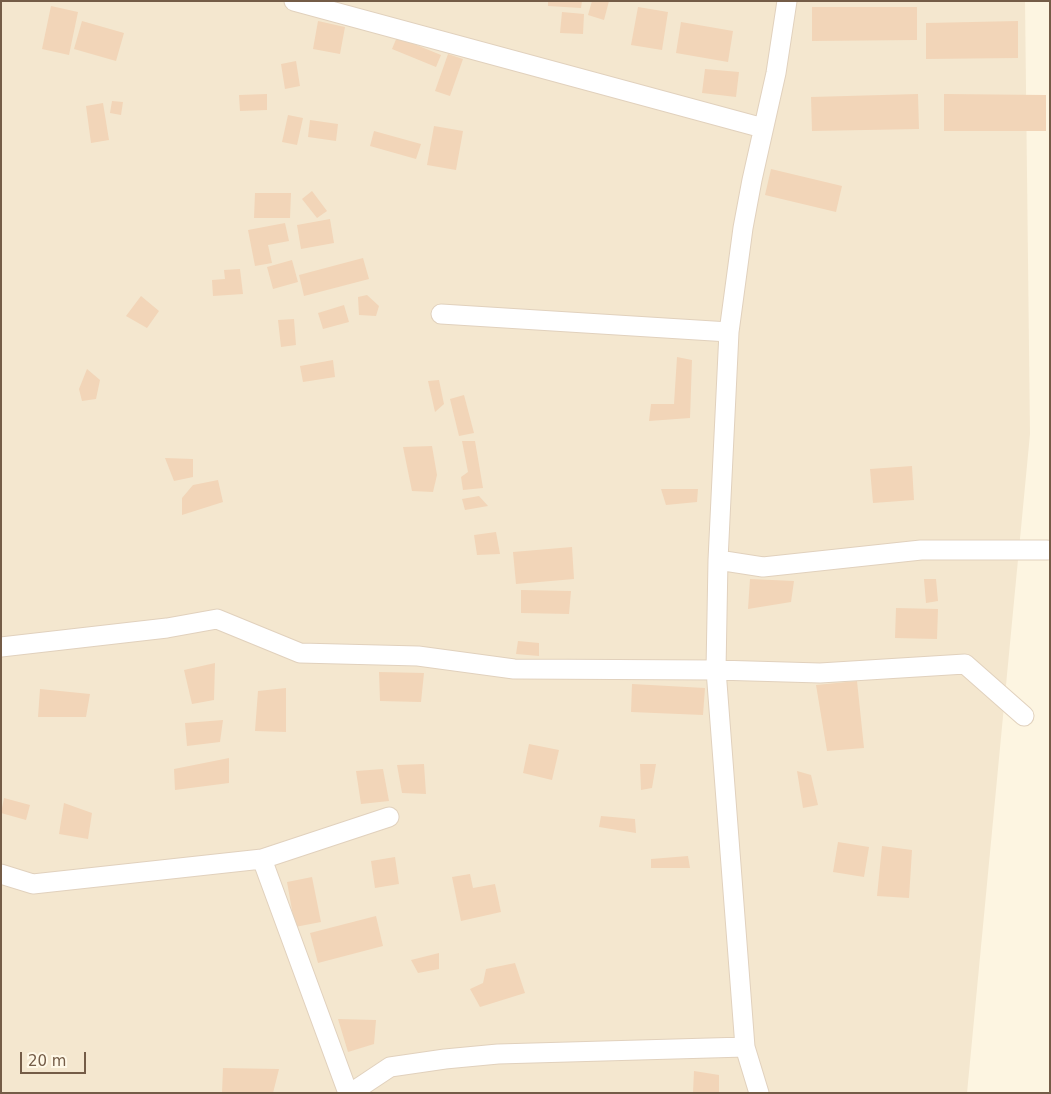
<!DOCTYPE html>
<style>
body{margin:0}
#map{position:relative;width:1051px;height:1094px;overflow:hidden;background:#fdf5e1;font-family:"DejaVu Sans",sans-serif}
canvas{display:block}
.frame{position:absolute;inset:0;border:2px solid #745c47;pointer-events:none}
.scale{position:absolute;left:20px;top:1052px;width:66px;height:22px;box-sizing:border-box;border:2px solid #745c47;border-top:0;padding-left:6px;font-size:15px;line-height:18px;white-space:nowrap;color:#745c47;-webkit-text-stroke:4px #fff8e7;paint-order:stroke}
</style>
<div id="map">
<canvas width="1051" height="1094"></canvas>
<div class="frame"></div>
<div class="scale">20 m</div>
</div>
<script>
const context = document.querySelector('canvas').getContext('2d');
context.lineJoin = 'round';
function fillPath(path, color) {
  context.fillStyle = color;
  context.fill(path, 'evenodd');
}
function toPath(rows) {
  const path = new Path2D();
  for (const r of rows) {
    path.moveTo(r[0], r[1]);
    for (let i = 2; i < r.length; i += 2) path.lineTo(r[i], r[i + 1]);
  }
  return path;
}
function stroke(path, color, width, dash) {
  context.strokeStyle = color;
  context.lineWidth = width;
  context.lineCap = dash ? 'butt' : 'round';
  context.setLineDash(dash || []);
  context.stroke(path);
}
fillPath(toPath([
 [1,1,1025,1,1030,434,967,1093,1,1093]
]), '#f4e7cf');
fillPath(toPath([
 [548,1,582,1,581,8,548,6],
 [592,1,609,1,604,20,588,15],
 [51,6,78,12,69,55,42,49],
 [638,7,668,12,662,50,631,45],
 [812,7,917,7,917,40,812,41],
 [562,12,584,14,583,34,560,33],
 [82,21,124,33,116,61,74,49],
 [318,21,345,27,340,54,313,49],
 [1018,21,1018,58,926,59,926,23],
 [681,22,733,31,728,62,676,53],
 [397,37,441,55,436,67,392,49],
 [448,54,463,59,450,96,435,91],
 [296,61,300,86,285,89,281,64],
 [705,69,739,72,736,97,702,93],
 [267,94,267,110,240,111,239,95],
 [918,94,919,129,812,131,811,97],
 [944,94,1046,95,1046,131,944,131],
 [112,101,123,102,121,115,110,113],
 [103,103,109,140,91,143,86,106],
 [288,115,303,118,297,145,282,142],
 [310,120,338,124,336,141,308,137],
 [434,126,463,131,456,170,427,165],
 [374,131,421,144,416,159,370,146],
 [771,169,842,186,836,212,765,195],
 [312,191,327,211,317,218,302,199],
 [255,193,291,193,290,218,254,218],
 [330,219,334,243,301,249,297,225],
 [285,223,289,241,268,245,272,263,255,266,248,230],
 [363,258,369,279,304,296,299,275],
 [292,260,298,282,273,289,267,267],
 [240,269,243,294,213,296,212,280,225,279,224,270],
 [367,295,379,306,376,316,359,315,358,297],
 [141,296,159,311,147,328,126,316],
 [344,305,349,322,323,329,318,313],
 [294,319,296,345,281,347,278,320],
 [677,357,692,360,690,418,649,421,651,404,674,404],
 [333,360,335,377,303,382,300,366],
 [87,369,100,380,96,399,82,401,79,389],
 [439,380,444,404,435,412,428,381],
 [464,395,474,433,459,436,450,399],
 [462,441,475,441,483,488,463,490,461,477,468,472],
 [432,446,437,475,433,492,412,491,403,447],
 [165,458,193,459,193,477,174,481],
 [912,466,914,500,873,503,870,469],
 [218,480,223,502,182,515,182,498,193,485],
 [661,489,698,489,697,502,666,505],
 [479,496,488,506,465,510,462,499],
 [496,532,500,554,477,555,474,535],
 [572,547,574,579,516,584,513,552],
 [750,579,794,581,791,602,748,609],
 [924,579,936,579,938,601,926,603],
 [521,590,571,591,569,614,521,613],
 [896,608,938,609,937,639,895,638],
 [518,641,539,643,539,656,516,654],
 [215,663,214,700,192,704,184,670],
 [379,672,424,673,421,702,380,701],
 [857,681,864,748,827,751,816,685],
 [632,684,705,688,703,715,631,712],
 [286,688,286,732,255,731,258,691],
 [40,689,90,694,86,717,38,717],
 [223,720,220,742,187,746,185,723],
 [529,744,559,750,552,780,523,773],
 [229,758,229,783,175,790,174,769],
 [424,764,426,794,402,793,397,765],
 [640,764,656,764,652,788,641,790],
 [383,769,389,801,361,804,356,771],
 [797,771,811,775,818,805,803,808],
 [4,798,30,805,26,820,1,813],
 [64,803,92,813,88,839,59,834],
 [601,816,635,819,636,833,599,827],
 [838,842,869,847,864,877,833,872],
 [882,846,912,850,909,898,877,896],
 [688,856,690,868,651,868,651,859],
 [395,857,399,884,375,888,371,861],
 [470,874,473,888,495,884,501,912,461,921,452,877],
 [312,877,321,922,295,927,287,882],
 [376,916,383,946,318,963,310,933],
 [439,953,439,969,418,973,411,960],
 [515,963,525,993,480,1007,470,989,483,983,486,969],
 [338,1019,376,1020,374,1044,348,1052],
 [223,1068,279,1069,273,1093,222,1093],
 [694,1071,719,1075,719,1093,693,1093]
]), '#f2d5b8');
const minor = toPath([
 [294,1,763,128],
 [441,314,729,332],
 [718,560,763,567,921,550,1047,550],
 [1,647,167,628,217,619,300,653,418,656,514,669,716,670,820,673,965,664,1024,716],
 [262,859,348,1093],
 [1,874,33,884,262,859,389,817],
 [351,1093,390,1067,445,1059,498,1054,745,1047],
 [759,1093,745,1047,716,670,718,560,729,332,743,228,752,180,776,73,787,1]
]);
stroke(minor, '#e1d1bd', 21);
stroke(minor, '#fff', 19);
</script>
